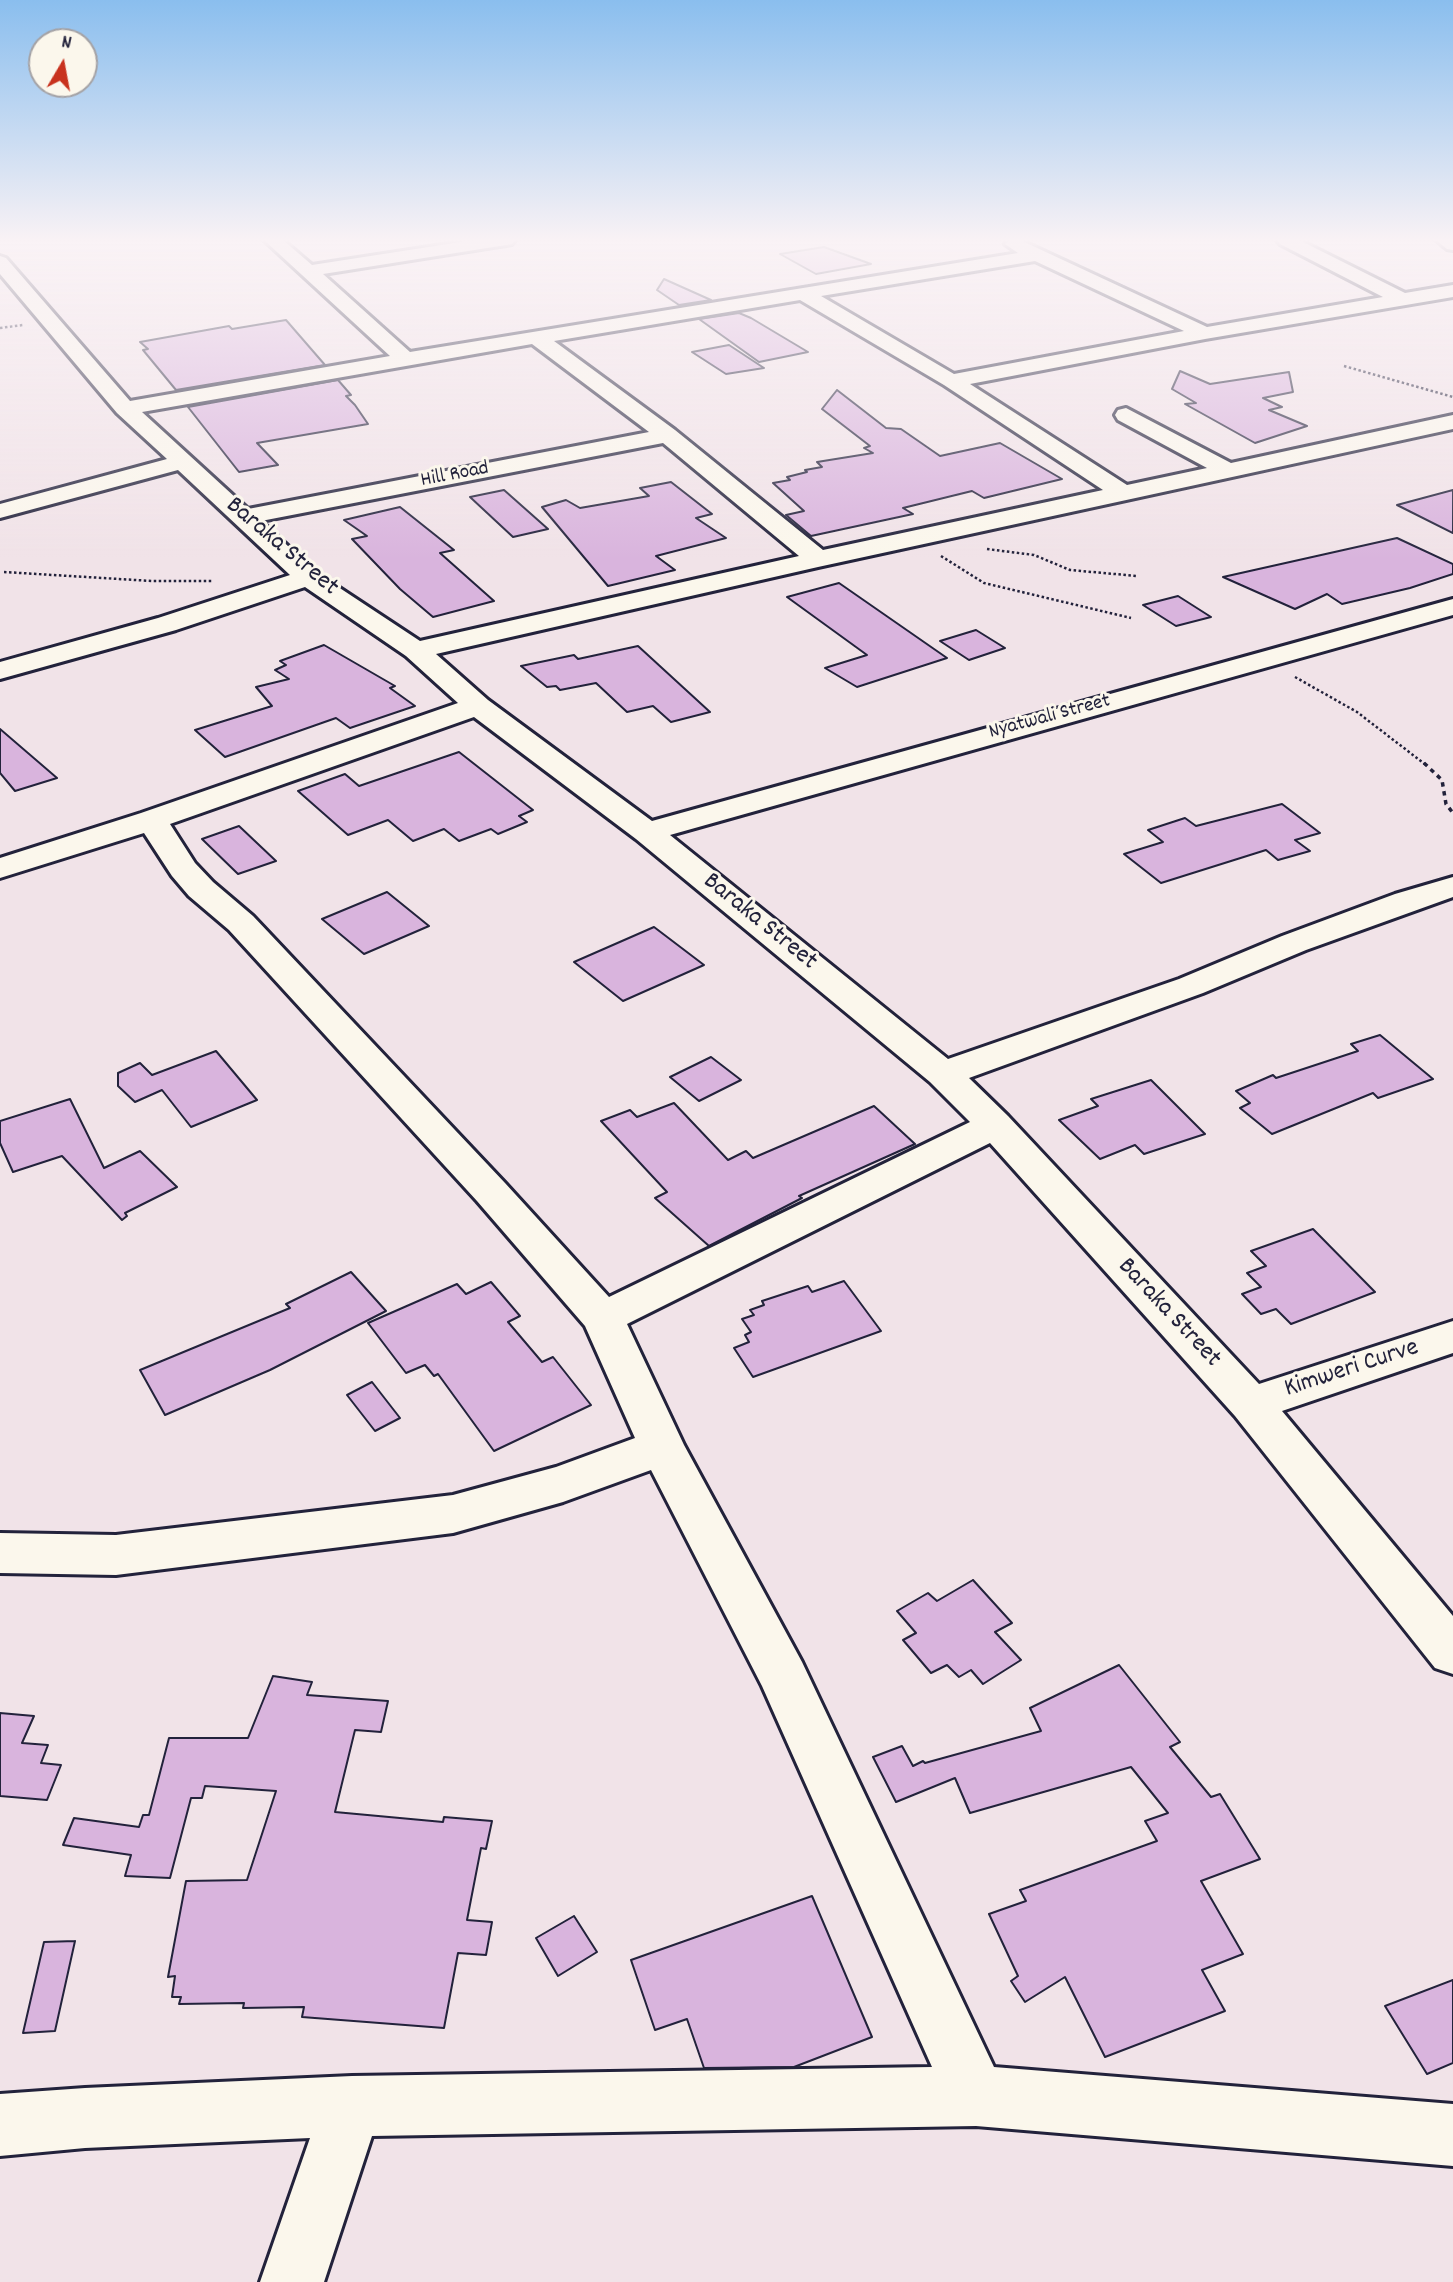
<!DOCTYPE html>
<style>
body{margin:0}
#map{position:relative;width:1453px;height:2282px;overflow:hidden;background:#f1e3e8;font-family:Dekko,sans-serif}
canvas{display:block}
.north{position:absolute;left:28px;top:28px;width:70px;height:70px;box-sizing:border-box;background:#fbf7ec;border:2px solid #a4a2a5;border-radius:50%;rotate:10deg;font-size:19px;font-weight:700;line-height:28px;text-align:center;color:#22223b}
.north::after{content:'';display:block;margin:auto;width:24px;height:32px;background:#c8321e;clip-path:polygon(50% 0,100% 100%,50% 72%,0 100%)}
</style>
<div id="map">
<canvas width="1453" height="2282"></canvas>
<div class="north">N</div>
</div>
<script>
const context = document.querySelector('canvas').getContext('2d');
context.lineJoin = 'round';
function fillPath(path, color) {
  context.fillStyle = color;
  context.fill(path, 'evenodd');
}
function toPath(rows) {
  const path = new Path2D();
  for (const r of rows) {
    path.moveTo(r[0], r[1]);
    for (let i = 2; i < r.length; i += 2) path.lineTo(r[i], r[i + 1]);
  }
  return path;
}
function stroke(path, color, width, dash) {
  context.strokeStyle = color;
  context.lineWidth = width;
  context.lineCap = dash ? 'butt' : 'round';
  context.setLineDash(dash || []);
  context.stroke(path);
}
function label(font, color, halo, rows, align = 'center') {
  context.font = font + ' Dekko,sans-serif';
  context.lineWidth = 6;
  context.setLineDash([]);
  context.textBaseline = 'middle';
  context.strokeStyle = halo;
  context.fillStyle = color;
  for (const [text, x, y, turn = 0] of rows) {
    context.save();
    context.translate(x, y);
    context.rotate((+turn || 0) * Math.PI / 180);
    context.textAlign = isNaN(turn) ? turn : align;
    if (halo) context.strokeText(text, 0, 0);
    context.fillText(text, 0, 0);
    context.restore();
  }
}
const building = toPath([
 [824,247,871,264,816,274,780,254,824,247],
 [664,279,711,300,679,305,657,290,664,279],
 [739,313,751,318,808,352,759,362,699,319,739,313],
 [286,320,325,365,176,390,143,350,148,349,140,342,229,326,232,329,286,320],
 [729,345,764,368,726,374,692,352,729,345],
 [1180,371,1210,384,1289,372,1293,392,1263,398,1282,407,1269,410,1307,426,1255,443,1185,404,1196,403,1172,389,1180,371],
 [338,380,351,395,346,396,355,405,368,424,257,443,278,465,239,472,188,407,338,380],
 [837,390,886,428,901,429,940,456,1000,443,1062,479,984,498,972,491,903,508,913,514,811,536,786,515,804,511,773,483,790,480,787,477,807,472,805,470,822,467,817,462,873,453,864,448,870,446,822,409,837,390],
 [671,482,712,514,696,518,726,538,656,556,675,570,608,586,542,507,566,500,580,508,649,496,640,488,671,482],
 [504,490,548,529,513,537,470,497,504,490],
 [1453,490,1453,533,1397,505,1453,490],
 [400,507,454,550,440,553,494,601,433,617,400,589,352,539,367,536,344,520,400,507],
 [1397,538,1453,564,1453,574,1410,588,1342,604,1327,594,1295,609,1223,577,1397,538],
 [839,583,947,658,857,687,825,668,867,655,787,597,839,583],
 [1178,596,1211,617,1176,626,1143,605,1178,596],
 [976,630,1005,648,969,660,940,641,976,630],
 [324,645,395,686,390,688,415,706,350,728,336,718,225,757,195,730,272,706,256,687,289,679,275,670,286,665,280,661,324,645],
 [638,646,710,712,671,722,653,706,627,712,596,683,560,690,556,686,547,687,521,666,574,655,578,659,638,646],
 [0,729,57,778,15,791,0,773,0,729],
 [459,752,533,810,519,816,527,822,498,834,491,829,459,841,444,829,413,841,388,820,348,835,298,791,345,774,359,786,459,752],
 [1282,804,1320,833,1295,840,1310,851,1278,860,1266,850,1161,883,1124,854,1163,842,1148,830,1185,818,1196,826,1282,804],
 [239,826,276,861,238,874,202,839,239,826],
 [387,892,429,926,364,954,322,919,387,892],
 [654,927,704,965,623,1001,574,962,654,927],
 [1380,1035,1433,1079,1378,1098,1373,1093,1272,1134,1240,1108,1250,1103,1236,1091,1273,1075,1276,1078,1358,1051,1351,1044,1380,1035],
 [216,1051,257,1100,191,1127,162,1090,135,1102,118,1086,118,1073,140,1063,152,1075,216,1051],
 [711,1057,741,1080,699,1101,670,1077,711,1057],
 [1151,1080,1205,1134,1144,1154,1135,1145,1100,1159,1059,1120,1098,1106,1091,1099,1151,1080],
 [70,1099,104,1168,140,1151,177,1187,125,1213,127,1216,122,1220,62,1156,13,1172,0,1143,0,1121,70,1099],
 [674,1103,728,1160,746,1151,753,1158,874,1106,915,1144,799,1196,802,1198,709,1246,655,1198,667,1192,601,1121,630,1110,637,1117,674,1103],
 [1313,1229,1375,1292,1291,1324,1276,1309,1261,1314,1242,1294,1261,1287,1247,1273,1266,1266,1251,1251,1313,1229],
 [351,1272,386,1311,270,1370,165,1415,140,1370,290,1308,286,1304,351,1272],
 [844,1281,881,1331,753,1377,734,1348,749,1342,745,1335,751,1332,742,1319,754,1315,750,1310,764,1305,762,1301,808,1286,812,1292,844,1281],
 [491,1282,520,1316,508,1322,542,1362,553,1357,591,1405,494,1451,438,1374,434,1376,425,1365,406,1373,368,1323,457,1284,466,1294,491,1282],
 [372,1382,400,1418,375,1431,347,1395,372,1382],
 [973,1580,1012,1623,995,1632,1021,1660,983,1684,971,1670,959,1677,947,1665,931,1673,903,1640,916,1633,897,1611,928,1593,937,1601,973,1580],
 [1119,1665,1180,1742,1170,1747,1211,1797,1220,1794,1260,1859,1201,1881,1243,1954,1202,1970,1225,2011,1105,2057,1065,1977,1025,2002,1011,1981,1018,1976,989,1914,1026,1901,1020,1890,1157,1841,1145,1821,1168,1813,1131,1767,970,1813,955,1778,896,1802,873,1757,902,1746,913,1766,923,1761,925,1763,1041,1731,1030,1708,1119,1665],
 [273,1676,312,1682,307,1695,388,1701,381,1732,355,1730,335,1812,443,1822,444,1817,492,1821,486,1849,481,1848,467,1920,492,1922,486,1955,458,1953,444,2028,302,2017,304,2007,243,2008,244,2003,179,2004,181,1997,172,1997,175,1976,168,1977,186,1881,247,1880,276,1791,205,1786,202,1798,191,1798,170,1878,125,1876,131,1855,63,1845,74,1818,139,1827,143,1815,149,1815,169,1738,248,1738,273,1676],
 [0,1713,34,1716,22,1743,48,1745,41,1763,61,1765,47,1800,0,1796,0,1713],
 [812,1896,872,2037,794,2067,704,2068,687,2019,655,2030,631,1960,812,1896],
 [574,1916,597,1952,558,1976,536,1938,574,1916],
 [75,1941,55,2031,23,2033,44,1942,75,1941],
 [1453,1980,1453,2063,1427,2074,1385,2006,1453,1980]
]);
fillPath(building, '#d9b4dd');
stroke(building, '#22223b', 2);
const minor = toPath([
 [264,240,283,240,312,265,474,240,515,240,512,244,506,245,323,274,410,352,1018,253,1005,244,1010,240,1020,240,1207,327,1383,297,1280,244,1277,240,1299,240,1405,293,1453,285,1453,297,1205,339,970,384,1127,485,1207,468,1118,420,1115,415,1118,410,1126,408,1231,463,1453,415,1453,429,818,567,436,654,488,700,652,821,1453,599,1453,615,670,835,948,1059,1179,979,1282,936,1395,894,1453,877,1453,897,1306,950,1203,993,969,1078,1008,1116,1259,1384,1453,1321,1453,1353,1282,1411,1453,1616,1453,1674,1435,1668,1235,1416,990,1143,627,1324,684,1445,802,1662,994,2067,1453,2104,1453,2166,976,2126,372,2136,324,2282,260,2282,310,2138,85,2148,0,2156,0,2094,85,2088,352,2076,932,2067,762,1686,651,1470,563,1502,453,1533,116,1575,0,1573,0,1533,116,1535,453,1495,556,1467,635,1438,585,1326,477,1201,229,930,189,896,172,876,144,833,0,878,0,858,141,813,458,703,406,656,305,587,176,630,0,679,0,662,158,618,290,575,178,470,0,518,0,504,167,459,117,413,0,274,0,256,6,258,130,401,390,356,264,240],
 [1035,261,1184,331,954,374,821,296,1035,261],
 [800,300,944,385,1103,490,823,550,675,430,554,341,800,300],
 [532,344,649,432,248,509,142,412,532,344],
 [663,443,799,556,420,641,317,573,261,521,663,443],
 [474,717,636,839,930,1082,970,1122,609,1297,505,1183,253,916,213,882,195,863,170,824,474,717],
 [1436,240,1453,240,1453,250,1447,249,1436,240]
]);
stroke(minor, '#22223b', 6);
stroke(toPath([
 [0,328,23,325],
 [1344,366,1453,397],
 [987,549,1034,555,1070,570,1137,576],
 [941,556,984,583,1131,618],
 [4,572,152,581,212,581],
 [1295,677,1357,712,1426,765]
]), '#22223b', 2.5, [2.5, 2.5]);
stroke(toPath([
 [1424,763,1442,780,1446,804,1453,813]
]), '#22223b', 3.5, [4.5, 4.5]);
fillPath(minor, '#fbf7ec');
const sky = context.createLinearGradient(0, 0, 0, 559);
sky.addColorStop(0, '#8abeee');
sky.addColorStop(0.43, '#f9f2f5');
sky.addColorStop(1, '#f9f2f500');
context.fillStyle = sky;
context.fillRect(0, 0, 1453, 559);
label('21px', '#22223b', '#fbf7ec', [
 ["Hill Road",455,476,-11],
 ["Nyatwali Street",1050,718,-15]
]);
label('26px', '#22223b', '#fbf7ec', [
 ["Baraka Street",281,548,40],
 ["Baraka Street",759,923,39],
 ["Baraka Street",1168,1314,47],
 ["Kimweri Curve",1352,1370,-18]
]);
</script>
